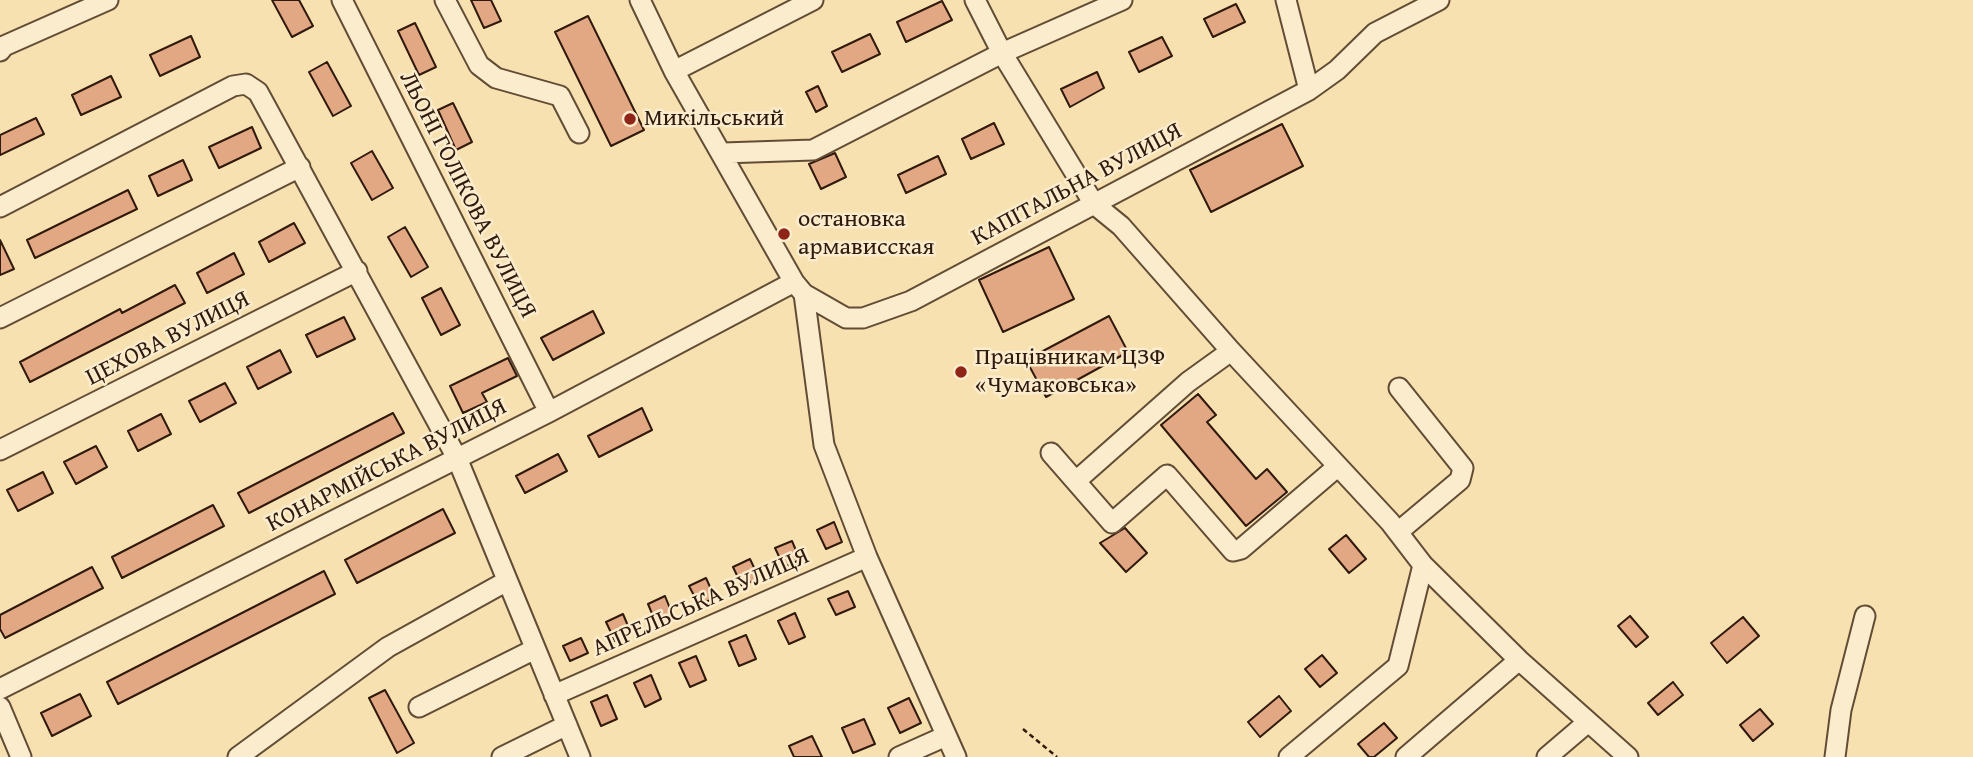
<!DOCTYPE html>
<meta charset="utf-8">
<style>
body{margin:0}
canvas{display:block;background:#f8e1b0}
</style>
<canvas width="1973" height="757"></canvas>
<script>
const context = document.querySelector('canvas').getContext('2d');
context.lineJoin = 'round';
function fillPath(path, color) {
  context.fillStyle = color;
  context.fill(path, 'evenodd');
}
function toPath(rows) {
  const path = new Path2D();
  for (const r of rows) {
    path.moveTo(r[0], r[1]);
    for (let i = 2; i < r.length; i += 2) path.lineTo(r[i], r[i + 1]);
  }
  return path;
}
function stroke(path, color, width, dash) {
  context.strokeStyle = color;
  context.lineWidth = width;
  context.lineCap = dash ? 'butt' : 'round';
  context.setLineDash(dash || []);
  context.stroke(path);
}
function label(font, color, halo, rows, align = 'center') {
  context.font = font + ' "Gentium Book Plus",serif';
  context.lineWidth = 5;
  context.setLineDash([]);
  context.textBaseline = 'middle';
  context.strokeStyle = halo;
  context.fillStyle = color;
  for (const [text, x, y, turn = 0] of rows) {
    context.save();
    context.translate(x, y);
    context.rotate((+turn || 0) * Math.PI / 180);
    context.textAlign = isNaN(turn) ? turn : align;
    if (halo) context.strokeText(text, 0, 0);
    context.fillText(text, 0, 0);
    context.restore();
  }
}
const building = toPath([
 [272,0,299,0,313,26,292,37,272,0],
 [471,0,491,0,501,21,484,28,471,0],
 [942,1,952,20,906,42,897,22,942,1],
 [1236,4,1245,22,1213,37,1204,19,1236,4],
 [588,16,644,130,611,146,555,32,588,16],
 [415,23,436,67,419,75,398,31,415,23],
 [870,34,880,54,842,72,832,52,870,34],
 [191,36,200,57,160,76,150,55,191,36],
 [1162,37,1172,56,1139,72,1129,52,1162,37],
 [327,62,351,106,333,116,309,72,327,62],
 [1097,72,1104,88,1070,107,1061,89,1097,72],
 [111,76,121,97,81,115,72,95,111,76],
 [818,86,827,106,816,112,806,92,818,86],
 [453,103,472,142,456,150,438,110,453,103],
 [36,118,44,134,0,155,0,135,36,118],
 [994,123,1004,144,971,159,962,139,994,123],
 [1282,124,1303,166,1211,212,1190,170,1282,124],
 [252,127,261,148,219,168,209,147,252,127],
 [372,151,393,188,372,200,351,163,372,151],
 [835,153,846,177,821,189,809,164,835,153],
 [938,156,946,174,906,193,898,175,938,156],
 [183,160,192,180,158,196,149,176,183,160],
 [128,190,137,209,35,258,27,240,128,190],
 [294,223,305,243,269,262,259,242,294,223],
 [405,227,428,267,411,277,388,237,405,227],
 [0,240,14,269,0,275,0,240],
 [1049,247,1074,299,1003,332,979,280,1049,247],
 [234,253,244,274,207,293,197,273,234,253],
 [175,285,185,303,30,382,20,362,120,309,122,313,175,285],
 [441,288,460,325,441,335,422,298,441,288],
 [593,311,604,333,553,360,541,338,593,311],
 [1109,316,1128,352,1046,397,1026,360,1109,316],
 [344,317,355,339,317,357,306,335,344,317],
 [280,350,291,372,258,389,247,367,280,350],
 [508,358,517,376,482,393,487,402,463,413,450,386,508,358],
 [225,383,236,403,200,422,189,401,225,383],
 [1198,394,1216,415,1207,422,1256,479,1267,469,1287,492,1246,526,1161,425,1198,394],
 [642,408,652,430,599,457,588,436,642,408],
 [393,413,404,433,249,513,238,493,393,413],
 [161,414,171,434,138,451,128,431,161,414],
 [96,446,107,467,76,484,64,462,96,446],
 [558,454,567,471,525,493,516,476,558,454],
 [43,472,53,493,18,511,7,490,43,472],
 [213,505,224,526,122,578,112,557,213,505],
 [443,509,455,533,357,583,345,560,443,509],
 [834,522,842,542,826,549,817,530,834,522],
 [1125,528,1147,553,1126,572,1100,543,1125,528],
 [1346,535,1366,559,1349,573,1329,549,1346,535],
 [792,541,800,560,784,567,775,548,792,541],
 [750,559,759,578,742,586,733,567,750,559],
 [92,567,103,588,5,638,0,629,0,615,92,567],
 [324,571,335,594,118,704,107,682,324,571],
 [706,578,715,598,699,605,689,586,706,578],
 [848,591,855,607,836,615,828,599,848,591],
 [665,596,673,616,656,623,648,604,665,596],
 [795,613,805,637,789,644,778,621,795,613],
 [623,614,631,633,615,641,606,622,623,614],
 [1630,616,1648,637,1636,647,1618,626,1630,616],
 [1743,617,1759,636,1727,663,1711,643,1743,617],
 [746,635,756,659,739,666,729,642,746,635],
 [581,638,588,653,570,661,563,646,581,638],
 [1322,655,1337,673,1320,687,1305,669,1322,655],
 [696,656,706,680,690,687,679,663,696,656],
 [651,675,661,699,645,707,634,683,651,675],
 [1673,682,1683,695,1658,715,1648,703,1673,682],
 [385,690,414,743,397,753,369,698,385,690],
 [80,694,91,716,52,736,41,713,80,694],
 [607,695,617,719,601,726,591,702,607,695],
 [1279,696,1291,711,1260,737,1248,722,1279,696],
 [909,698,921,723,900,733,888,708,909,698],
 [1760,709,1773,724,1753,741,1740,725,1760,709],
 [864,719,875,744,853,753,842,728,864,719],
 [1384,723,1397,738,1374,757,1369,757,1358,744,1384,723],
 [812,736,822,757,794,757,789,746,812,736]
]);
fillPath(building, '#e2a783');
stroke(building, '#301a0e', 2);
const minor = toPath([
 [342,0,549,412],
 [445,0,479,65,496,78,560,96,579,133],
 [640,0,674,71,794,282,804,294,846,318,863,318,911,301,1309,90,1337,70,1375,33,1439,0],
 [975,0,1002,53,1094,204,1121,226,1231,351,1390,522,1423,565,1519,660,1628,757],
 [1286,0,1309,90],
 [0,51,4,46,108,0],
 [674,71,813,0],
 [723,153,813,150,1002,53,1122,0],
 [0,207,233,86,246,84,258,92,457,458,580,757],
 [804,294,824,445,867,557,956,757],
 [0,318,300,167],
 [0,450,357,271],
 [1051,453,1112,523,1167,475,1233,551,1241,549,1337,467],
 [1076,481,1188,382,1231,351],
 [1398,532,1460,480,1463,468,1399,388],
 [0,689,549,412,794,282],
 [554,695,867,557],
 [0,707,21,757],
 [419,707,535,649],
 [238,757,388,647,507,581],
 [502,757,567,725],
 [899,757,946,736],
 [1289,757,1398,666,1423,565],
 [1406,757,1519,660],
 [1547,757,1588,722],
 [1835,757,1841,710,1865,616]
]);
stroke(minor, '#624c36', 23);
stroke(toPath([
 [1023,729,1057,757]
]), '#301a0e', 2.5, [5, 3.5]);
stroke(minor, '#faeccc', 19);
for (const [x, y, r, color] of [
 [630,119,7,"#8f2418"],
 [784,234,7,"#8f2418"],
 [961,372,7,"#8f2418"]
]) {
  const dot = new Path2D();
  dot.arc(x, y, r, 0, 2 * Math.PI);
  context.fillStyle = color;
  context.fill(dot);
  stroke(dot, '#faeccc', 2.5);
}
label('24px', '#301a0e', '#faeccc', [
 ["Микільський",644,119],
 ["остановка",798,220],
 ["армависская",798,248],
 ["Працівникам ЦЗФ",975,358],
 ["«Чумаковська»",975,386]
], 'left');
label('24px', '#301a0e', '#faeccc', [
 ["КАПІТАЛЬНА ВУЛИЦЯ",1077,185,-28],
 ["ЛЬОНІ ГОЛІКОВА ВУЛИЦЯ",467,195,63],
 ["ЦЕХОВА ВУЛИЦЯ",168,339,-27],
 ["КОНАРМІЙСЬКА ВУЛИЦЯ",387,466,-27],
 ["АПРЕЛЬСЬКА ВУЛИЦЯ",701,603,-24]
]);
</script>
